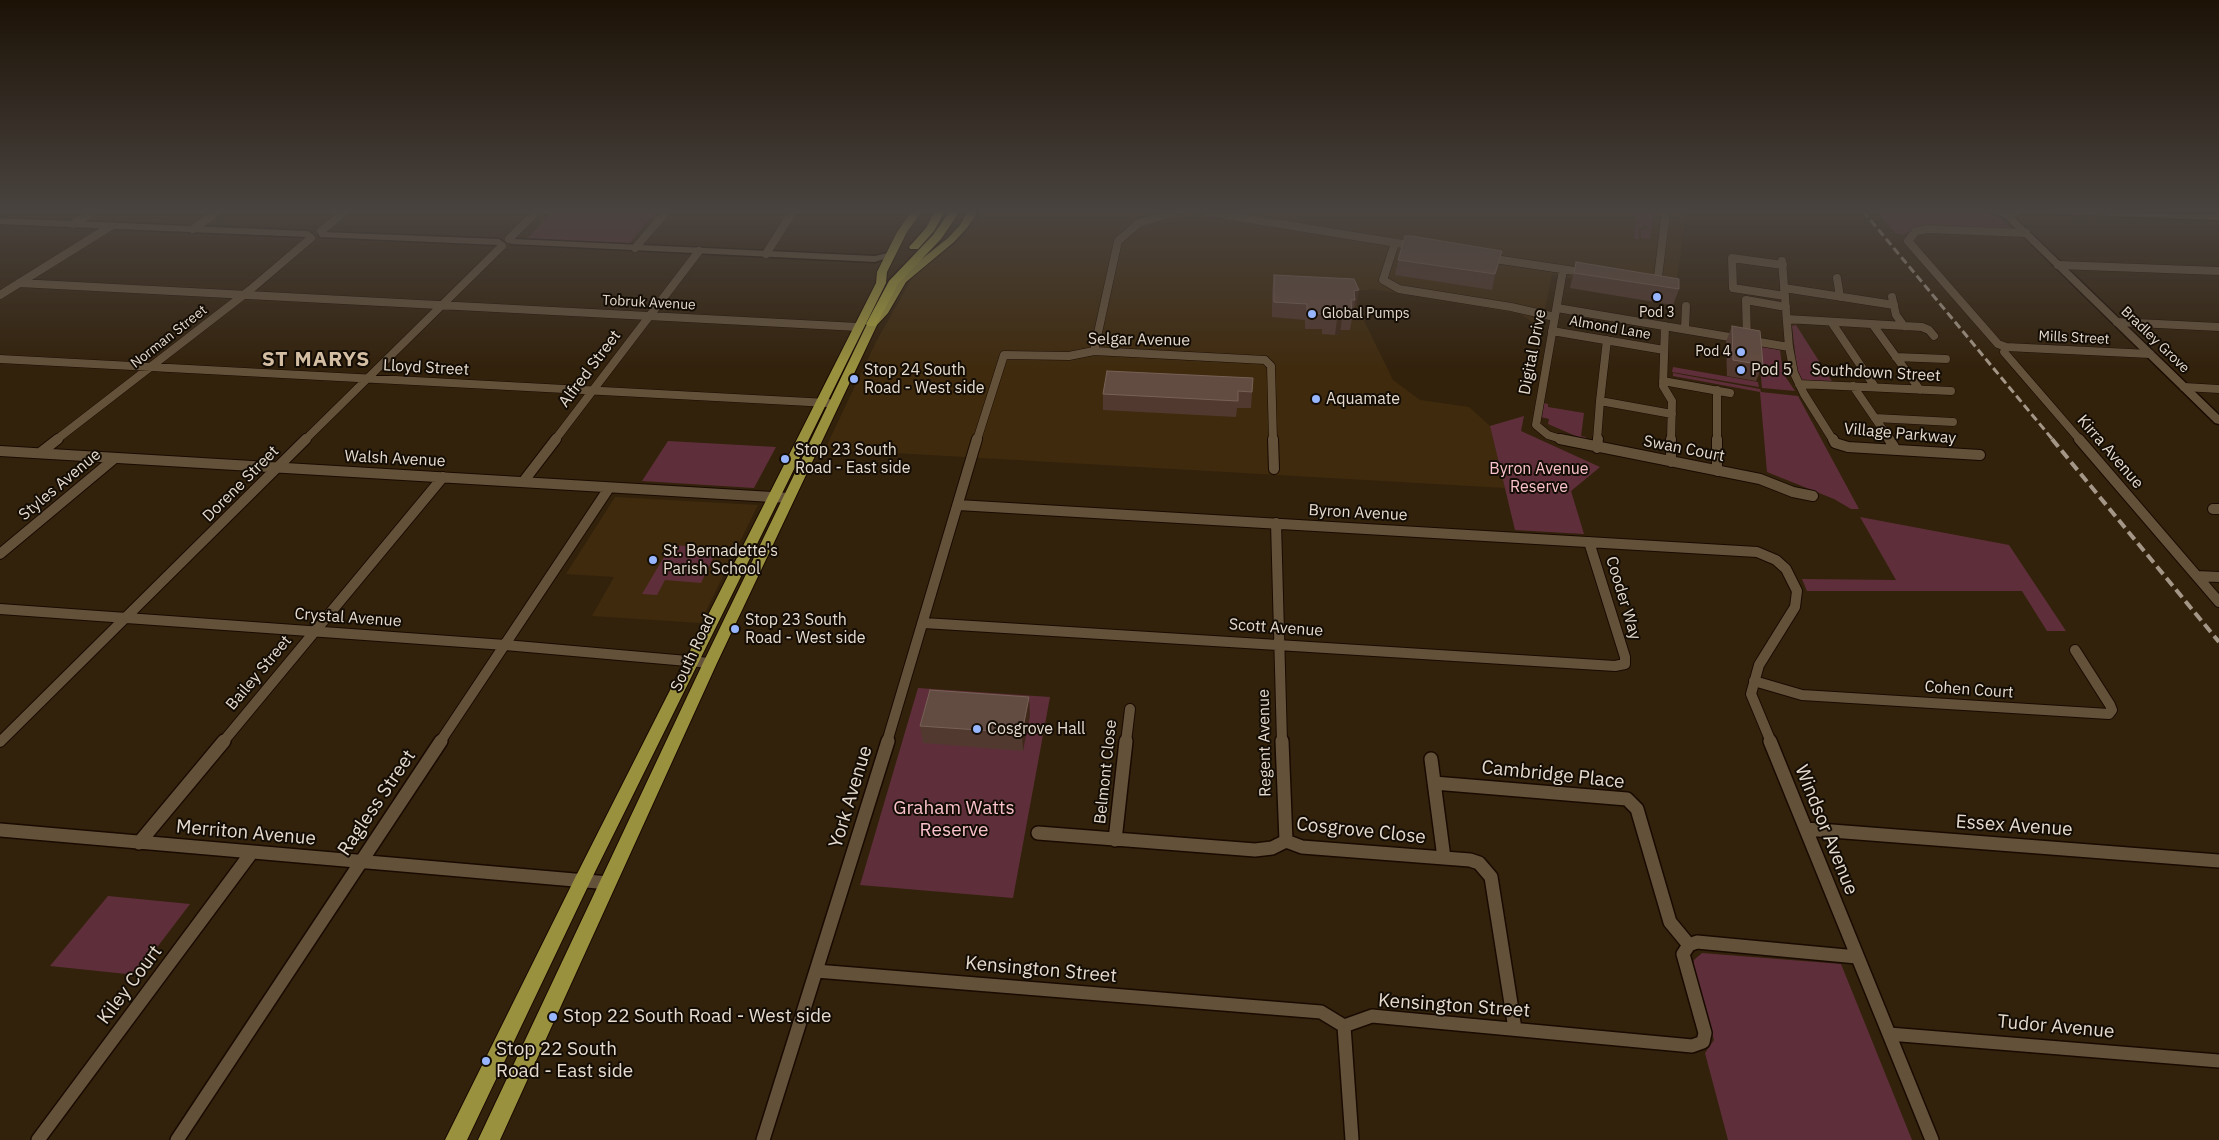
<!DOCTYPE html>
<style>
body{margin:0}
canvas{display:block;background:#32210b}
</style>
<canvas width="2219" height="1140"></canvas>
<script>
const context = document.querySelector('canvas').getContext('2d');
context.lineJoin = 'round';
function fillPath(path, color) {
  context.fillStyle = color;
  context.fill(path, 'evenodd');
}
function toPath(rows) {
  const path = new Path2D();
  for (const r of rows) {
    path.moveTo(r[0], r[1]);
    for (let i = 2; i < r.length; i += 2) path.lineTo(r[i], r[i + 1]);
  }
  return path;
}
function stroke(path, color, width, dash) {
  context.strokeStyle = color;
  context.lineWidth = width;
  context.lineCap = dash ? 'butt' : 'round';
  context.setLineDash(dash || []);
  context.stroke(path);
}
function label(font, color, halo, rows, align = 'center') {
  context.font = font + ' "IBM Plex Sans",sans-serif';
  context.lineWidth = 4;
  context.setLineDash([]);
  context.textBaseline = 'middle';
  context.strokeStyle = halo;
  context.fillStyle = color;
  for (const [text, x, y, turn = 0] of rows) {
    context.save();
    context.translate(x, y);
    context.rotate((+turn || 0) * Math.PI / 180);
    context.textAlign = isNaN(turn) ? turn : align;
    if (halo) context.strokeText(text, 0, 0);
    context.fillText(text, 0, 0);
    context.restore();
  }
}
fillPath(toPath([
 [980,211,1686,211,1675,294,1552,275,1541,328,1521,314,1373,289,1350,292,1393,380,1420,400,1469,407,1490,426,1505,488,825,449,876,342,915,273,959,241,977,219],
 [615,497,758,505,700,623,592,616,614,577,566,574]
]), '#3f2a0d');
fillPath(toPath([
 [499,211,656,211,629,244,526,240,551,213],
 [1637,211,1640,211,1637,219,1640,222,1638,218,1642,211,1653,211,1650,239,1641,238,1641,230,1647,230,1648,227,1645,225,1639,228,1639,239,1634,239],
 [1877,211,1985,213,2000,218,2010,228,1913,229,1903,235,1895,233],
 [1796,325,1833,383,1804,381,1798,378,1792,326],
 [1758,346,1780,350,1783,373,1795,391,1762,388],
 [1673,367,1758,382,1759,387,1672,372],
 [1673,373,1760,389,1761,392,1798,396,1859,509,1851,509,1834,499,1767,472,1760,392,1673,376],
 [1544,403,1548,404,1548,407,1584,413,1581,436,1586,437,1585,440,1548,424,1549,419,1541,417],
 [1524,416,1521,431,1600,467,1571,491,1584,534,1515,530,1490,426],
 [668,441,776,447,754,488,642,481],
 [1860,517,2009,545,2066,631,2047,631,2022,591,1807,591,1802,579,1896,580],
 [671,545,718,548,701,583,665,580,657,595,642,594],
 [918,688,1050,697,1013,898,860,885],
 [108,896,190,904,136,975,50,966],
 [1702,953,1841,964,1912,1140,1728,1140,1705,1053,1714,1040,1693,966,1694,960]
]), '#5e2f3a');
const minorFar2 = toPath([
 [1201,211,1415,246],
 [73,224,94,211],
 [193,229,219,211],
 [321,231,346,211],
 [2026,233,1928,229,1916,231,1908,241,1998,344,2006,347,2150,354],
 [509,239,533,215],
 [1395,243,1383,280,1399,289,1511,307,1555,317],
 [635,248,667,211],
 [766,254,793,211],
 [1488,258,1588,273],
 [1782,261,1789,347,1794,373,1804,394,1833,440],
 [1783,265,1732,258,1733,288,1785,296],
 [2058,265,2219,271],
 [1563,270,1536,425,1548,435,1564,440],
 [1837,278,1840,297],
 [1649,281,1658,277,1666,211],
 [19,283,858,327],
 [1784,288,1894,305],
 [0,295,111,226],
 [1892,297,1896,315,1904,326],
 [1557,308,1789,347],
 [1787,319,1922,327,1929,330,1934,336],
 [2117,322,2219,327],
 [1832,323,1875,387],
 [1873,325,1920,390],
 [1665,326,1663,386,1672,401,1671,440],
 [1685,329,1686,306],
 [1552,331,1664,350],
 [1607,340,1600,401,1672,414],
 [1747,340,1746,300,1786,307],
 [2006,347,2004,352,2080,440],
 [1094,351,1118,241,1139,223,1178,211],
 [1896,357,1946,359],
 [0,359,828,403],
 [1663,381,1730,393],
 [1799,384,1951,391],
 [1853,386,1890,440],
 [2184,387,2219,389],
 [1717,390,1717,440],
 [1875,418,1953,422],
 [56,440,250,290,311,238],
 [305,440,502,246],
 [555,440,699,251],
 [977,440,1004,355,1069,356,1094,351,1265,360,1271,366,1273,440],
 [1597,440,1600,401]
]);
const minorFar1 = toPath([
 [1273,439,1274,469],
 [1560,439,1760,479,1793,492,1813,496],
 [1717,439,1717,471],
 [1833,439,1835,443,1848,447,1980,455],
 [1889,439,1896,450],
 [2079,439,2219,602],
 [1597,448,1598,439],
 [0,451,789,498],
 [40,453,58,439],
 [1671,462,1671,439],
 [523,482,556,439],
 [958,505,1757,552,1776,560,1786,569,1797,591,1795,607,1759,665,1751,694,1771,742],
 [2213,509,2219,509],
 [1276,523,1282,742],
 [0,554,115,458],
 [2197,576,2219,577],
 [0,609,505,645,710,663],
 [924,623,1615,666,1625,664,1625,657,1589,542],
 [1754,681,1802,695,2109,714,2112,710,2110,705,2075,650],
 [0,742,306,439],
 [223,742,443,477],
 [440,742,609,488],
 [887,742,977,439],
 [1126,742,1130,709]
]);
const minor = toPath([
 [1282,741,1286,841],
 [1770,741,1932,1140],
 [1431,759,1444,858],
 [1434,783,1627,799,1637,809,1670,922,1689,945],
 [1806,829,2219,861],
 [0,830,609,883],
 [1038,833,1255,850,1272,848,1286,841],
 [1115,840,1126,741],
 [1286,841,1302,847,1470,860,1479,863,1491,877,1515,1029],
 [139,843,224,741],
 [816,971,1321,1012,1344,1026],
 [1344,1026,1372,1016,1692,1046,1703,1042,1705,1033,1683,954,1689,945,1697,942,1857,957],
 [1344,1026,1352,1140],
 [1889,1034,2219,1061],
 [38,1140,252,852],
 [177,1140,441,741],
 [763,1140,888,741]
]);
const tertiary = toPath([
 [1986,211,2007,212,2022,211,2018,216,2014,217,2219,415,2219,424,2215,423,2004,217,1986,211],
 [2053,211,2219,214,2219,220,2057,214,2053,211],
 [0,218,308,231,312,234,308,237,0,224,0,218],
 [323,232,499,239,503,242,499,245,320,237,319,235,323,232],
 [514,239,875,256,891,252,895,255,875,262,511,244,510,242,514,239]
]);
const trunk = toPath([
 [912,211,922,211,907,232,887,272,886,283,590,882,467,1140,445,1140,576,876,876,283,877,272,897,232,912,211],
 [968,211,978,211,967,228,954,242,906,282,888,313,877,325,717,663,500,1140,478,1140,703,663,867,324,879,311,898,278,948,238,960,225,968,211]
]);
const motorway = toPath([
 [935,211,945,211,934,231,918,249,910,249,909,247,926,228,935,211],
 [950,211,960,211,941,239,898,284,876,326,868,326,866,324,889,281,933,235,950,211]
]);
stroke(minorFar2, '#190a00', 9);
stroke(minorFar1, '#190a00', 12);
stroke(minor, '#190a00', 16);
stroke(tertiary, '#190a00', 3);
stroke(trunk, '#190a00', 2);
stroke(motorway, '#190a00', 3);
stroke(minorFar2, '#63513a', 8);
stroke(minorFar1, '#63513a', 10);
stroke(minor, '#63513a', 13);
fillPath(tertiary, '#63513a');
fillPath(trunk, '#9a913e');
fillPath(motorway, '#a7a13f');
stroke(toPath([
 [1863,211,2053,440]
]), '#a49787', 3, [8, 4]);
stroke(toPath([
 [2052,439,2219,642]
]), '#a49787', 4, [10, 5]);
fillPath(toPath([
 [1398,260,1498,266,1492,290,1395,275],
 [1576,262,1679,289,1673,305,1570,288],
 [1274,275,1354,279,1357,305,1354,306,1350,330,1340,330,1340,334,1335,335,1322,334,1322,329,1305,329,1305,320,1272,317,1272,291],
 [1732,326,1763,365,1756,381,1727,376,1726,342],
 [1107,371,1252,392,1251,408,1237,408,1236,417,1103,410,1103,394],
 [1029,697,1030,715,1023,751,923,743,920,726]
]), '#523930');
fillPath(toPath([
 [1502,251,1498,266,1492,290,1495,274],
 [1359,290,1357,305,1354,306,1355,300,1354,291],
 [1342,318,1340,334,1335,335,1337,319],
 [1029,697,1030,715,1023,751,1022,733]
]), '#3f281a');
const building = toPath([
 [1405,236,1412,236,1502,251,1495,274,1398,260,1405,236],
 [1576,262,1679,279,1679,289,1574,273,1576,262],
 [1274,275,1354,279,1359,290,1354,291,1355,300,1351,300,1352,314,1342,314,1342,318,1337,319,1324,318,1324,314,1307,313,1307,304,1274,302,1274,275],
 [1732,326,1760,331,1763,365,1733,360,1732,326],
 [1107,371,1253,378,1252,392,1238,391,1238,401,1103,394,1107,371],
 [930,690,1029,697,1022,733,920,726,930,690]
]);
fillPath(building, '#624b41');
stroke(building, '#776157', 1);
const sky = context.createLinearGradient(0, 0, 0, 370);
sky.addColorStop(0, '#1c1206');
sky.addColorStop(0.57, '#49433f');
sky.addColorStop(1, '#49433f00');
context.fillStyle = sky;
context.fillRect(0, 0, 2219, 370);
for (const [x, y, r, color] of [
 [1657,297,5,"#97b6fd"],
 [1312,314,5,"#97b6fd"],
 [1741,352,5,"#97b6fd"],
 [1741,370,5,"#97b6fd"],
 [854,379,5,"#97b6fd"],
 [1316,399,5,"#97b6fd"],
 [785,459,5,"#97b6fd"],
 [653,560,5,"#97b6fd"],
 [735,629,5,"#97b6fd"],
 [977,729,5,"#97b6fd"],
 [553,1017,5,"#97b6fd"],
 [486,1061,5,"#97b6fd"]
]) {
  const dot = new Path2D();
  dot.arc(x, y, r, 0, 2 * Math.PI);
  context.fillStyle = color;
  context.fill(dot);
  stroke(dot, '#140d05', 2);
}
label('14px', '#e6dbce', '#140d05', [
 ["Tobruk Avenue",649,303,3],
 ["Almond Lane",1610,328,10],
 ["Norman Street",169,337,-38],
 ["Mills Street",2074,338,3],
 ["Bradley Grove",2155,340,44]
]);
label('14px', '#e6dbce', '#140d05', [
 ["Pod 3",1657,313],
 ["Global Pumps",1322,314,"left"],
 ["Pod 4",1731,352,"right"]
]);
label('16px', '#e6dbce', '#140d05', [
 ["Selgar Avenue",1139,340,1],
 ["Digital Drive",1533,352,-79],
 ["Lloyd Street",426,368,3],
 ["Alfred Street",590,369,-53],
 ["Southdown Street",1876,373,3],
 ["Village Parkway",1900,434,5],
 ["Swan Court",1684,449,11],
 ["Kirra Avenue",2110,452,49],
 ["Walsh Avenue",395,459,3],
 ["Dorene Street",241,484,-45],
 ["Styles Avenue",60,485,-40],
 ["Byron Avenue",1358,513,3],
 ["Cooder Way",1623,598,73],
 ["Crystal Avenue",348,618,4],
 ["Scott Avenue",1276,628,4],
 ["South Road",693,653,-65],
 ["Bailey Street",259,673,-50],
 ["Cohen Court",1969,690,4],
 ["Regent Avenue",1265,743,-91],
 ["Belmont Close",1106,772,-84]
]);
label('16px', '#e6dbce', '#140d05', [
 ["Stop 24 South",864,370],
 ["Road - West side",864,388],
 ["Pod 5",1751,370],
 ["Aquamate",1326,399],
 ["Stop 23 South",795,450],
 ["Road - East side",795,468],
 ["St. Bernadette's",663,551],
 ["Parish School",663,569],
 ["Stop 23 South",745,620],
 ["Road - West side",745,638],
 ["Cosgrove Hall",987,729]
], 'left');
label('16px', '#f9c1cb', '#140d05', [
 ["Byron Avenue",1539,469],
 ["Reserve",1539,487]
]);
label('19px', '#e6dbce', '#140d05', [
 ["Cambridge Place",1553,775,6],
 ["York Avenue",851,797,-73],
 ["Ragless Street",377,803,-56],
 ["Essex Avenue",2014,826,4],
 ["Windsor Avenue",1826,830,68],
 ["Cosgrove Close",1361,831,6],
 ["Merriton Avenue",246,833,5],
 ["Kensington Street",1041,970,5],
 ["Kiley Court",130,985,-53],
 ["Kensington Street",1454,1006,4],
 ["Tudor Avenue",2056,1027,5]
]);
label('19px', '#f9c1cb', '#140d05', [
 ["Graham Watts",954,809],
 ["Reserve",954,831]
]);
label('19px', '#e6dbce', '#140d05', [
 ["Stop 22 South Road - West side",563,1017],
 ["Stop 22 South",496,1050],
 ["Road - East side",496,1072]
], 'left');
context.letterSpacing = '1px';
label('bold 21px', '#d3bda3', '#140d05', [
 ["ST MARYS",316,360]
]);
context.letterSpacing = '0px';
</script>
